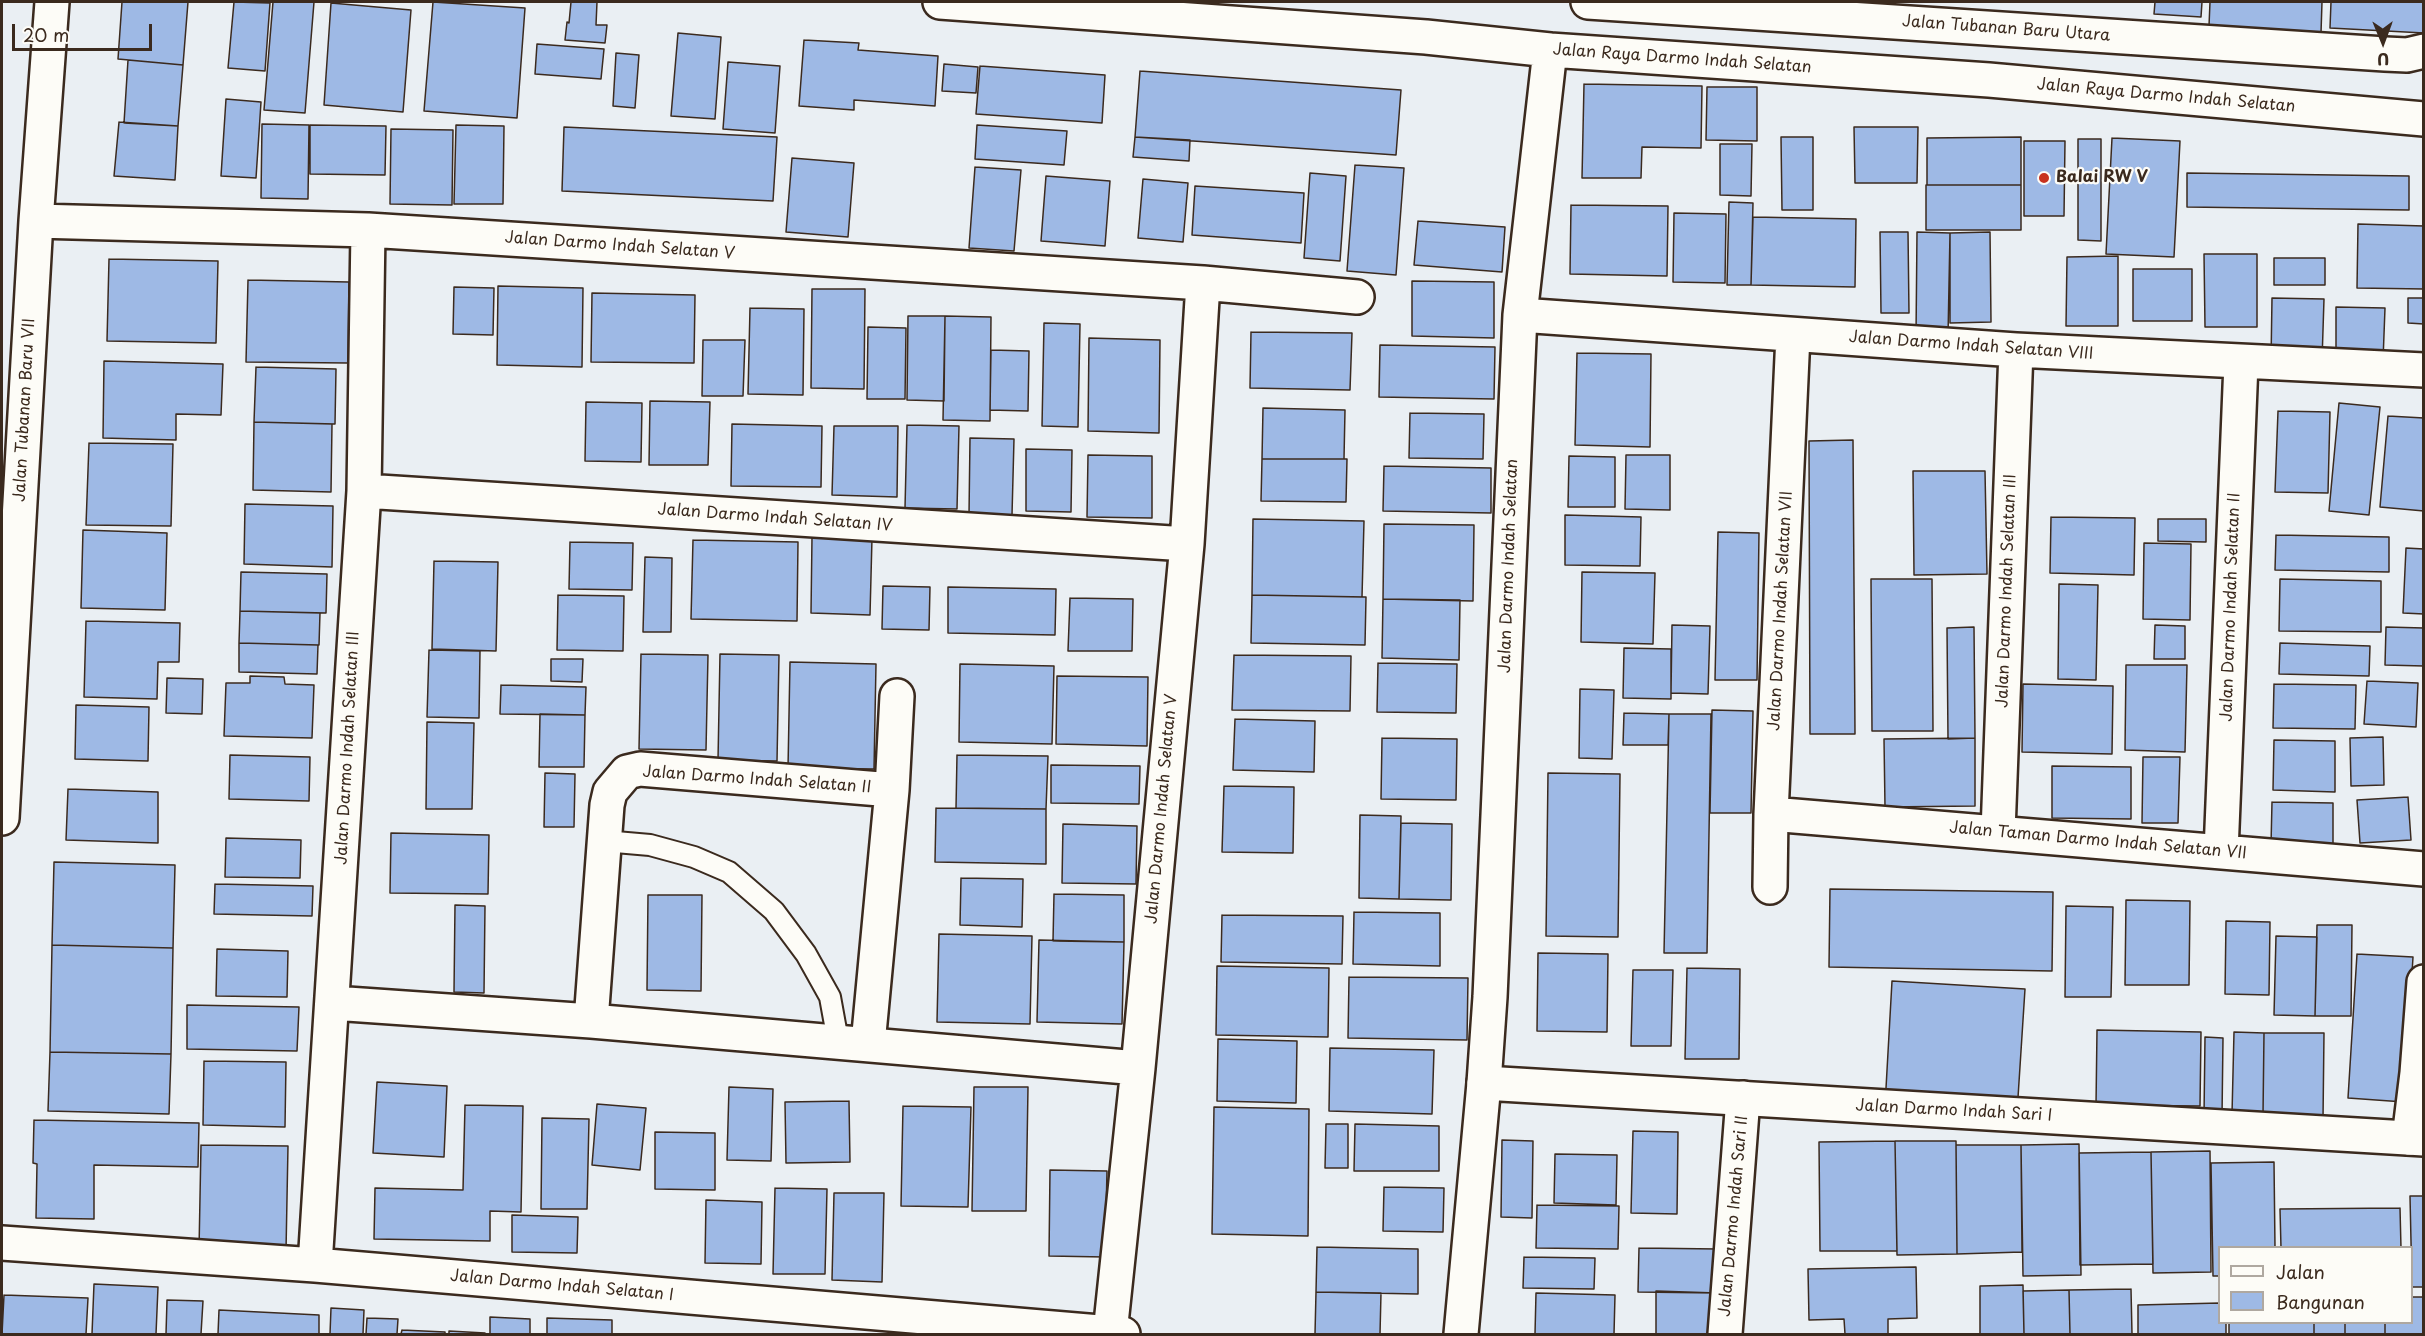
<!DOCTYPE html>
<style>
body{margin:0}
#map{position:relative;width:2425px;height:1336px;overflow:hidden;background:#eaeff3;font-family:"Playpen Sans",sans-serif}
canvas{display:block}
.frame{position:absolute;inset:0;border:3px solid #3b2a1e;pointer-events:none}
.legend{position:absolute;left:2218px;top:1246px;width:195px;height:78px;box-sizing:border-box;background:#fdfcf7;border:2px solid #afa8a0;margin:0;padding:8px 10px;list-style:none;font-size:18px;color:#3b2a1e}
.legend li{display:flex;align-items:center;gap:12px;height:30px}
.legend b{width:30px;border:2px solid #afa8a0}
.north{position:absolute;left:2353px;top:12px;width:60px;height:60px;-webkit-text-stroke:4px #fdfcf7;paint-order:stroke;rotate:179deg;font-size:16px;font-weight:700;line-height:24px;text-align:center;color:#3b2a1e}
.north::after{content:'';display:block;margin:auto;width:21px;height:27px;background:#3b2a1e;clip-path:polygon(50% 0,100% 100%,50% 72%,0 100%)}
.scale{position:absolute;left:12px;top:24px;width:140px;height:27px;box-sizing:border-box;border:3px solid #3b2a1e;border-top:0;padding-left:8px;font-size:18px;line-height:21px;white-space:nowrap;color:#3b2a1e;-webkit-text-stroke:4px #fdfcf7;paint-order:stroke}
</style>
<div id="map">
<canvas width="2425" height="1336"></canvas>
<div class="frame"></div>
<ul class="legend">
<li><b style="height:8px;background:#fdfcf7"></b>Jalan</li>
<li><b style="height:16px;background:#9eb9e5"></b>Bangunan</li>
</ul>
<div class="north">U</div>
<div class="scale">20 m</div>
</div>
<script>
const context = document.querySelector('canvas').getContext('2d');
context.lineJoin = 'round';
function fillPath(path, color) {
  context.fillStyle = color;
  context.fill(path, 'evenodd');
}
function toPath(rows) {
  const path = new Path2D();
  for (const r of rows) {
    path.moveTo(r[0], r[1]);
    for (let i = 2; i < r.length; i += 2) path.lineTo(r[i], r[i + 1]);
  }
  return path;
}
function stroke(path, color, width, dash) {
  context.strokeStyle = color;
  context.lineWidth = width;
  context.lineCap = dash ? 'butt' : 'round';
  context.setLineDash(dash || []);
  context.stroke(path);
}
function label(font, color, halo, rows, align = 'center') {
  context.font = font + ' "Playpen Sans",sans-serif';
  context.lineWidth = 4.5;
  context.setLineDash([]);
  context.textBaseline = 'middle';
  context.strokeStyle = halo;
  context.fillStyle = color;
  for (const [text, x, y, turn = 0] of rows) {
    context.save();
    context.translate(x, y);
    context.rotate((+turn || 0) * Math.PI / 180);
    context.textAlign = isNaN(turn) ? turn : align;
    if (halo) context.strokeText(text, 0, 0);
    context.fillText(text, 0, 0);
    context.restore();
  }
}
const building = toPath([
 [122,2,188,2,183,65,118,59,122,2],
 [234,2,270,3,265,71,228,68,234,2],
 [273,2,314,2,305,113,264,110,273,2],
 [433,2,525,8,517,118,424,111,433,2],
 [571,2,597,2,596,25,607,25,605,43,565,40,567,22,569,23,571,2],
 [2155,2,2202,2,2201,17,2154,14,2155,2],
 [2210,2,2322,2,2321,33,2209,26,2210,2],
 [2331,2,2424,2,2424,33,2330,28,2331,2],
 [331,3,411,10,403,112,324,105,331,3],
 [678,33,721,37,715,119,671,116,678,33],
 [804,40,859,43,858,50,938,56,935,106,854,100,854,110,799,106,804,40],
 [537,44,604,49,601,79,535,74,537,44],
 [616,53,639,55,635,108,613,106,616,53],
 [128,60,183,65,178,126,124,123,128,60],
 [728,62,780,66,775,133,723,129,728,62],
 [944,64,978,67,976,93,942,91,944,64],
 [980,66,1105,75,1102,123,976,114,980,66],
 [1140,71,1401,90,1396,155,1135,137,1140,71],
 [1584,84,1702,86,1701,148,1642,147,1641,178,1582,178,1584,84],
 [1707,87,1757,87,1757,141,1706,140,1707,87],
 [226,99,261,102,256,178,221,176,226,99],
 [119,122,178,126,175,180,114,176,119,122],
 [262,124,309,125,308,199,261,198,262,124],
 [310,125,386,126,385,175,310,174,310,125],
 [456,125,504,126,503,204,454,204,456,125],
 [977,125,1067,131,1064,165,975,159,977,125],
 [564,127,777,137,773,201,562,191,564,127],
 [1854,127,1918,127,1917,183,1855,183,1854,127],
 [391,129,453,130,452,205,390,204,391,129],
 [1135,137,1190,140,1189,161,1133,157,1135,137],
 [1781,137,1813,137,1813,210,1782,210,1781,137],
 [2021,137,2021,185,1927,185,1927,138,2021,137],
 [2112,138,2180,141,2174,257,2106,254,2112,138],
 [2078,139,2101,139,2101,241,2078,240,2078,139],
 [2024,141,2065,141,2064,216,2024,216,2024,141],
 [1720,144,1752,144,1751,196,1720,195,1720,144],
 [792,158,854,163,848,237,786,232,792,158],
 [1355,165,1404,168,1396,275,1347,271,1355,165],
 [975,167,1021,170,1014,251,969,248,975,167],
 [1310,173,1346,176,1340,261,1304,258,1310,173],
 [2187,173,2409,176,2409,210,2187,207,2187,173],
 [1046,176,1110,181,1105,246,1041,241,1046,176],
 [1143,179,1188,183,1183,242,1138,238,1143,179],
 [1926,185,2021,185,2021,230,1926,230,1926,185],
 [1195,186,1304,193,1301,243,1192,235,1195,186],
 [1729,202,1753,203,1751,285,1727,285,1729,202],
 [1571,205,1668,206,1667,276,1570,274,1571,205],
 [1674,213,1726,214,1725,283,1673,282,1674,213],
 [1753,217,1856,219,1855,287,1751,285,1753,217],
 [1418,221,1505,227,1502,272,1414,265,1418,221],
 [2358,224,2424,226,2424,289,2357,288,2358,224],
 [1880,232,1908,232,1909,313,1881,313,1880,232],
 [1917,232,1950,233,1948,336,1916,336,1917,232],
 [1990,232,1991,322,1950,323,1950,233,1990,232],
 [2204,254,2257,254,2257,327,2205,327,2204,254],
 [2118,256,2118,326,2066,326,2067,257,2118,256],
 [2274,258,2325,258,2325,285,2274,285,2274,258],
 [109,259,218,261,216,343,107,341,109,259],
 [2133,269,2192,269,2192,321,2133,321,2133,269],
 [248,280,349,282,348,363,246,362,248,280],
 [1412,281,1494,282,1494,338,1412,336,1412,281],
 [498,286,583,288,582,367,497,365,498,286],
 [454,287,494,288,493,335,453,334,454,287],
 [812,289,865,289,864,389,811,388,812,289],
 [592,293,695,295,694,363,591,362,592,293],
 [2272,298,2324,299,2322,361,2271,361,2272,298],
 [2408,298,2424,298,2424,324,2408,323,2408,298],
 [2336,307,2385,308,2383,361,2336,360,2336,307],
 [750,308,804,309,803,395,748,394,750,308],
 [908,316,945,316,944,401,907,400,908,316],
 [945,316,991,317,990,421,943,420,945,316],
 [1044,323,1080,324,1078,427,1042,426,1044,323],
 [868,327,906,328,905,399,867,399,868,327],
 [1251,332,1352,333,1350,390,1250,388,1251,332],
 [1089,338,1160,340,1159,433,1088,431,1089,338],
 [703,340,745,340,743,396,702,396,703,340],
 [1380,345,1495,347,1494,399,1379,397,1380,345],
 [991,350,1029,351,1028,411,990,410,991,350],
 [1577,353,1651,354,1650,447,1575,445,1577,353],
 [104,361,223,364,221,415,176,414,176,440,103,438,104,361],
 [256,367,336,369,335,424,254,422,256,367],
 [650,401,710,402,708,465,649,465,650,401],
 [586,402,642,403,641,462,585,461,586,402],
 [2339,403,2380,407,2369,515,2329,511,2339,403],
 [1263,408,1345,410,1344,459,1262,459,1263,408],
 [2278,411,2330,412,2328,493,2275,492,2278,411],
 [1410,413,1484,414,1483,459,1409,458,1410,413],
 [2388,416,2424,418,2424,511,2380,507,2388,416],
 [254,422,332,424,331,492,253,490,254,422],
 [732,424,822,426,821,487,731,486,732,424],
 [907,425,959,426,957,509,905,508,907,425],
 [834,426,898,426,897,497,832,495,834,426],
 [970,438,1014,439,1012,515,969,515,970,438],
 [1853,440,1855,734,1810,734,1809,441,1853,440],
 [89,443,173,444,171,526,86,525,89,443],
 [1026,449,1072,450,1071,512,1026,511,1026,449],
 [1088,455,1152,456,1152,518,1087,517,1088,455],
 [1626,455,1670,455,1670,510,1625,509,1626,455],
 [1569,456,1615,457,1615,507,1568,507,1569,456],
 [1262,459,1347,459,1346,502,1261,501,1262,459],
 [1384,466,1491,468,1491,513,1383,511,1384,466],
 [1913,471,1985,471,1987,574,1914,575,1913,471],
 [245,504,333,506,332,567,244,564,245,504],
 [1565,515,1641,517,1640,566,1565,565,1565,515],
 [2051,517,2135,518,2134,575,2050,573,2051,517],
 [1253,519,1364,521,1362,597,1252,595,1253,519],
 [2158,519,2206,519,2206,542,2158,541,2158,519],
 [1384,524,1474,525,1473,601,1383,599,1384,524],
 [83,530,167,533,165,610,81,608,83,530],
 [1718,532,1759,533,1757,680,1715,680,1718,532],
 [2276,535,2389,537,2389,572,2275,570,2276,535],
 [812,537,872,538,870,615,811,613,812,537],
 [693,540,798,542,797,621,691,619,693,540],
 [570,542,633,543,632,590,569,589,570,542],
 [2144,543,2191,544,2190,620,2143,619,2144,543],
 [2406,548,2424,549,2424,614,2403,613,2406,548],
 [645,557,672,558,671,632,643,632,645,557],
 [434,561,498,562,496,651,432,649,434,561],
 [241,572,327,574,326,613,240,611,241,572],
 [1582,572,1655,573,1653,644,1581,642,1582,572],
 [1871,579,1932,579,1933,731,1872,731,1871,579],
 [2280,579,2381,581,2381,632,2279,631,2280,579],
 [2059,584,2098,585,2096,680,2058,679,2059,584],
 [883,586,930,587,929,630,882,629,883,586],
 [948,587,1056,589,1055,635,948,633,948,587],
 [558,595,624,596,623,651,557,650,558,595],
 [1252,595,1366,597,1365,645,1251,643,1252,595],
 [1070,598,1133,599,1132,651,1068,651,1070,598],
 [1383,599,1460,600,1459,660,1382,658,1383,599],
 [240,611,320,613,319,645,239,643,240,611],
 [86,621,180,623,179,662,158,662,157,699,84,697,86,621],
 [1672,625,1710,626,1708,694,1671,693,1672,625],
 [2155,625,2185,626,2185,659,2154,659,2155,625],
 [1974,627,1975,738,1948,739,1947,628,1974,627],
 [2386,627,2424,628,2424,666,2385,665,2386,627],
 [239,643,318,645,317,674,239,672,239,643],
 [2280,643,2370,646,2369,676,2279,674,2280,643],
 [1624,648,1671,649,1671,699,1623,698,1624,648],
 [429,650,480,651,479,718,427,717,429,650],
 [641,654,708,655,706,750,639,749,641,654],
 [720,654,779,655,777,761,718,760,720,654],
 [1234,655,1351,656,1350,711,1232,710,1234,655],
 [551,659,583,659,582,682,551,681,551,659],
 [790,662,876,664,874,769,788,768,790,662],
 [1378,663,1457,664,1456,713,1377,712,1378,663],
 [960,664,1054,666,1052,744,959,742,960,664],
 [2126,665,2187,665,2185,752,2125,750,2126,665],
 [250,676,284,677,285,684,314,685,312,738,224,736,226,683,250,683,250,676],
 [1057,676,1148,677,1147,746,1056,744,1057,676],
 [167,678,203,679,202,714,166,713,167,678],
 [2367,681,2418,683,2416,727,2364,724,2367,681],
 [2023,684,2113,686,2112,754,2022,752,2023,684],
 [2274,684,2356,685,2355,729,2273,728,2274,684],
 [501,685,586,687,585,715,500,714,501,685],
 [1580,689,1614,690,1612,759,1579,758,1580,689],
 [76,705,149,707,148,761,75,759,76,705],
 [1712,710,1753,711,1751,813,1710,813,1712,710],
 [1624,713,1669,714,1668,745,1623,745,1624,713],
 [540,714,585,715,584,767,539,767,540,714],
 [1669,714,1711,714,1707,953,1664,953,1669,714],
 [1235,719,1315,721,1314,772,1233,770,1235,719],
 [427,722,474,723,472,809,426,809,427,722],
 [2383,737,2384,785,2351,786,2350,738,2383,737],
 [1382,738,1457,739,1456,800,1381,799,1382,738],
 [1975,738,1975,806,1885,807,1884,739,1975,738],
 [2274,740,2335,741,2335,792,2273,790,2274,740],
 [230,755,310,757,309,801,229,799,230,755],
 [957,755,1048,756,1046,809,956,808,957,755],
 [2143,757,2180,757,2178,823,2142,823,2143,757],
 [1051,765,1140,766,1139,804,1051,803,1051,765],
 [2052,766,2131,767,2131,819,2052,818,2052,766],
 [545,773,575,774,574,827,544,827,545,773],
 [1548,773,1620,774,1618,937,1546,936,1548,773],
 [1224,786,1294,787,1293,853,1222,852,1224,786],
 [68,789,158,792,158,843,66,840,68,789],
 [2408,797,2411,840,2360,843,2357,800,2408,797],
 [2272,802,2333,803,2333,846,2271,845,2272,802],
 [936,808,1046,809,1046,864,935,862,936,808],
 [1360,815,1401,816,1399,899,1359,898,1360,815],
 [1401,823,1452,824,1451,900,1399,899,1401,823],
 [1063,824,1137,826,1136,884,1062,883,1063,824],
 [391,833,489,835,488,894,390,893,391,833],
 [226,838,301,840,300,878,225,877,226,838],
 [54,862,175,865,173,948,52,945,54,862],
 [961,878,1023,879,1022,927,960,925,961,878],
 [215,884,313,886,312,916,214,914,215,884],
 [1830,889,2053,892,2052,971,1829,967,1830,889],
 [1054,894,1124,895,1124,942,1053,941,1054,894],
 [648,895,702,895,701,991,647,990,648,895],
 [2126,900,2190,901,2189,985,2125,985,2126,900],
 [455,905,485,906,484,993,454,992,455,905],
 [2066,906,2113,907,2111,997,2065,997,2066,906],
 [1354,912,1440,913,1440,966,1353,964,1354,912],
 [1222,915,1343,916,1342,964,1221,962,1222,915],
 [2226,921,2270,922,2269,995,2225,994,2226,921],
 [2317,925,2352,925,2351,1016,2315,1016,2317,925],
 [939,934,1032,936,1030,1024,937,1022,939,934],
 [2276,936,2317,937,2315,1016,2274,1015,2276,936],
 [1039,940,1124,942,1122,1024,1037,1022,1039,940],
 [52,945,173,948,171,1054,50,1052,52,945],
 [217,949,288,951,287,997,216,996,217,949],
 [1538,953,1608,954,1607,1032,1537,1031,1538,953],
 [2357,954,2413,957,2404,1102,2348,1098,2357,954],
 [1217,966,1329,968,1328,1037,1216,1035,1217,966],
 [1687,968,1740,969,1739,1059,1685,1059,1687,968],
 [1633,970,1673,970,1671,1046,1631,1046,1633,970],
 [1349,977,1468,978,1467,1040,1348,1038,1349,977],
 [1892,981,2025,989,2017,1113,1885,1106,1892,981],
 [187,1005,299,1007,297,1051,187,1049,187,1005],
 [2097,1030,2201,1032,2200,1106,2096,1105,2097,1030],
 [2234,1032,2264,1033,2263,1115,2232,1114,2234,1032],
 [2264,1033,2324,1033,2323,1119,2263,1115,2264,1033],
 [2205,1037,2223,1038,2222,1117,2204,1116,2205,1037],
 [1218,1039,1297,1041,1296,1103,1217,1101,1218,1039],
 [1330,1048,1434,1050,1432,1114,1329,1111,1330,1048],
 [50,1052,171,1054,169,1114,48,1111,50,1052],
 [204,1061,286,1062,285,1127,203,1125,204,1061],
 [377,1082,447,1086,444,1157,373,1153,377,1082],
 [729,1087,773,1089,771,1161,727,1160,729,1087],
 [974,1087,1028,1087,1026,1211,972,1211,974,1087],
 [849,1101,850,1162,786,1163,785,1102,849,1101],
 [597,1104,646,1108,640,1170,592,1165,597,1104],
 [465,1105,523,1106,521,1212,490,1211,490,1241,374,1239,375,1188,463,1190,465,1105],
 [903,1106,971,1107,968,1207,901,1206,903,1106],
 [1214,1107,1309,1109,1308,1236,1212,1234,1214,1107],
 [542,1118,589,1119,587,1209,541,1209,542,1118],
 [34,1120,199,1123,198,1167,94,1165,94,1219,36,1218,37,1164,33,1163,34,1120],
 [1326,1124,1348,1124,1348,1168,1325,1168,1326,1124],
 [1355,1124,1439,1126,1439,1171,1354,1171,1355,1124],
 [1633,1131,1678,1132,1677,1214,1631,1213,1633,1131],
 [655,1132,715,1133,715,1190,655,1189,655,1132],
 [1502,1140,1533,1141,1532,1218,1501,1217,1502,1140],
 [1895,1141,1897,1251,1820,1251,1819,1142,1895,1141],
 [1895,1141,1956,1141,1957,1254,1897,1255,1895,1141],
 [2079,1144,2081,1275,2023,1276,2021,1145,2079,1144],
 [201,1145,288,1146,286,1251,199,1250,201,1145],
 [1956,1145,2021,1145,2022,1252,1957,1254,1956,1145],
 [2210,1151,2211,1272,2153,1273,2151,1152,2210,1151],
 [2151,1152,2153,1264,2080,1265,2079,1153,2151,1152],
 [1555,1154,1617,1155,1616,1205,1554,1203,1555,1154],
 [2274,1162,2275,1248,2220,1248,2220,1276,2213,1276,2211,1163,2274,1162],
 [1050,1170,1107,1171,1105,1257,1049,1256,1050,1170],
 [1384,1187,1444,1188,1443,1232,1383,1231,1384,1187],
 [775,1188,827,1189,825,1274,773,1274,775,1188],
 [834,1193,884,1193,882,1282,832,1280,834,1193],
 [2410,1196,2424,1196,2424,1287,2412,1287,2410,1196],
 [706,1200,762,1202,761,1264,705,1263,706,1200],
 [1537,1205,1619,1206,1618,1249,1536,1248,1537,1205],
 [2400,1208,2401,1248,2281,1248,2280,1209,2400,1208],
 [512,1215,578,1217,577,1253,512,1252,512,1215],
 [1317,1247,1418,1249,1418,1294,1316,1292,1317,1247],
 [1639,1248,1718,1249,1717,1293,1638,1292,1639,1248],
 [1524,1257,1595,1258,1594,1289,1523,1288,1524,1257],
 [1916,1267,1917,1318,1888,1319,1888,1334,1845,1334,1844,1319,1809,1320,1808,1269,1916,1267],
 [94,1284,158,1287,156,1334,92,1334,94,1284],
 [2023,1285,2024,1334,1980,1334,1980,1286,2023,1285],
 [2131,1289,2132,1334,2070,1334,2069,1290,2131,1289],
 [2069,1290,2070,1334,2024,1334,2023,1291,2069,1290],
 [1656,1291,1717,1293,1717,1334,1656,1334,1656,1291],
 [1316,1292,1381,1293,1380,1334,1315,1334,1316,1292],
 [1536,1293,1615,1295,1614,1334,1535,1334,1536,1293],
 [4,1295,88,1298,86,1334,2,1334,4,1295],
 [2412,1297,2424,1297,2424,1334,2385,1334,2385,1322,2412,1322,2412,1297],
 [167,1300,203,1301,201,1334,166,1334,167,1300],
 [2220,1303,2220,1322,2226,1322,2226,1334,2138,1334,2138,1305,2220,1303],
 [331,1308,364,1310,363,1334,330,1334,331,1308],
 [219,1310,319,1315,319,1334,218,1334,219,1310],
 [490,1317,530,1319,530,1334,490,1334,490,1317],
 [367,1318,398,1319,397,1334,366,1334,367,1318],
 [547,1318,612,1320,612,1334,547,1334,547,1318],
 [2229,1322,2314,1322,2314,1334,2229,1334,2229,1322],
 [2314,1322,2345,1322,2345,1334,2314,1334,2314,1322],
 [2345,1322,2385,1322,2385,1334,2345,1334,2345,1322],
 [402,1330,445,1332,445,1334,401,1334,402,1330],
 [449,1331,485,1333,485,1334,449,1334,449,1331]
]);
fillPath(building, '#9eb9e5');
stroke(building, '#3b2a1e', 1.5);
const service = toPath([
 [604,841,650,845,694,857,729,872,774,911,806,954,830,997,838,1041]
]);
const minor = toPath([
 [940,2,1426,37,1550,50,1989,80,2424,119],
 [1588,2,2385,54,2407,55,2424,51],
 [36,221,368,230,1203,283,1357,297],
 [1520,315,2016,350,2424,370],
 [364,491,1187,544],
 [892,790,897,696],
 [1771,814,2424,869],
 [2,818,36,221,52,2],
 [1998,832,2016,350],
 [2221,852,2241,363],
 [1770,887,1771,814,1793,335],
 [333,1003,591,1021,1138,1068],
 [591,1021,607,805,610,792,627,772,640,769,892,790,868,1044],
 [1484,1083,1490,997,1520,315,1550,50],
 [2409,1138,2417,1073,2424,982],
 [2,1243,315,1265,1123,1334],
 [315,1265,364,491,368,230],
 [1110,1333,1138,1068,1187,544,1203,283],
 [1725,1334,1743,1098]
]);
const tertiary = toPath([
 [1461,1334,1484,1083,2424,1139]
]);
stroke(service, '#3b2a1e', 24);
stroke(minor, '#3b2a1e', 38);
stroke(tertiary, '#3b2a1e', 38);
stroke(service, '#fdfcf7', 20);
stroke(minor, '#fdfcf7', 33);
stroke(tertiary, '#fdfcf7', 33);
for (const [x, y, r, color] of [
 [2044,178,6,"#c8321e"]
]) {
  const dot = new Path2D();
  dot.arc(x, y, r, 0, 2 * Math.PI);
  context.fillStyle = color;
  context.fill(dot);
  stroke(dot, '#fdfcf7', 2);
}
label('16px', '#3b2a1e', '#fdfcf7', [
 ["Jalan Tubanan Baru Utara",2006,29,4],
 ["Jalan Raya Darmo Indah Selatan",1682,59,4],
 ["Jalan Raya Darmo Indah Selatan",2166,96,5],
 ["Jalan Darmo Indah Selatan V",620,246,4],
 ["Jalan Darmo Indah Selatan VIII",1971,346,4],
 ["Jalan Tubanan Baru VII",25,410,-87],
 ["Jalan Darmo Indah Selatan IV",775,518,4],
 ["Jalan Darmo Indah Selatan",1509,566,-88],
 ["Jalan Darmo Indah Selatan III",2007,591,-88],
 ["Jalan Darmo Indah Selatan II",2231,607,-88],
 ["Jalan Darmo Indah Selatan VII",1781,611,-87],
 ["Jalan Darmo Indah Selatan III",348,748,-87],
 ["Jalan Darmo Indah Selatan II",757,780,4],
 ["Jalan Darmo Indah Selatan V",1162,809,-85],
 ["Jalan Taman Darmo Indah Selatan VII",2098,841,5],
 ["Jalan Darmo Indah Sari I",1954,1111,3],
 ["Jalan Darmo Indah Sari II",1734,1216,-85],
 ["Jalan Darmo Indah Selatan I",562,1286,5]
]);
label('bold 16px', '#3b2a1e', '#fdfcf7', [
 ["Balai RW V",2056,178]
], 'left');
</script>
